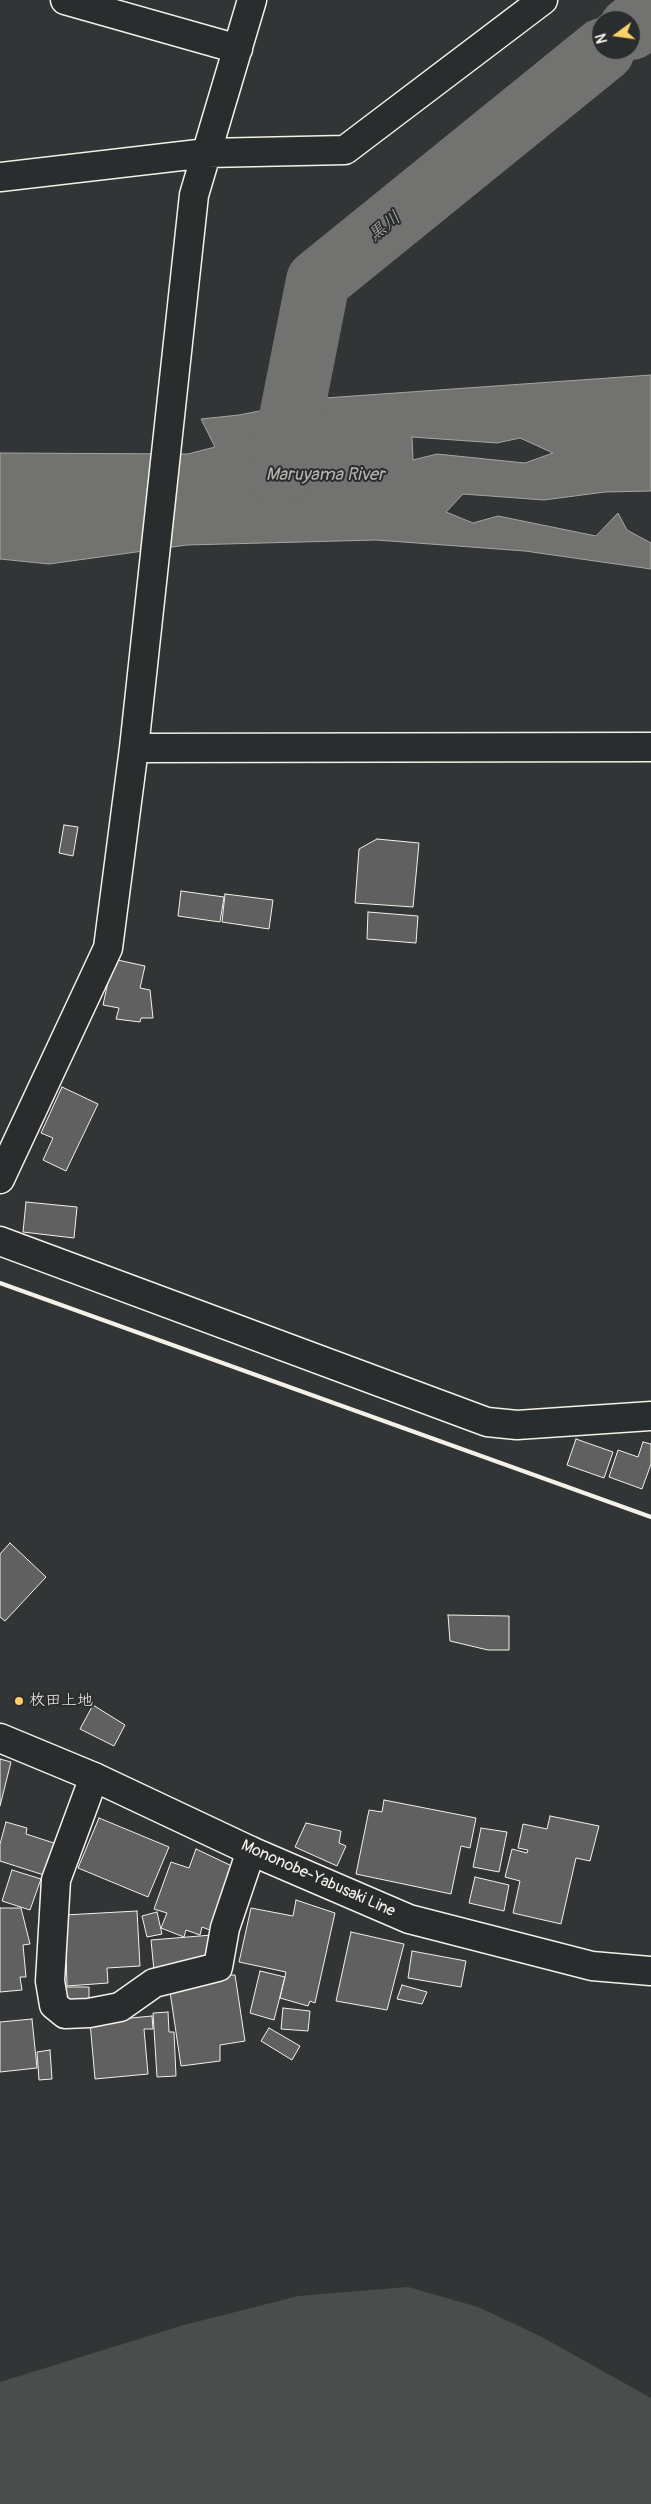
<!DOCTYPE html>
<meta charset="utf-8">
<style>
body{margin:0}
#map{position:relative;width:651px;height:2504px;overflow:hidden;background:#323535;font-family:Pangolin,sans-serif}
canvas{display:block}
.north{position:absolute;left:591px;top:10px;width:50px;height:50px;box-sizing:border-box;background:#2a2d2e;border:1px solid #7b7b78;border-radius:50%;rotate:256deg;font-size:14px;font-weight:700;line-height:20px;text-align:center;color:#f4f1e8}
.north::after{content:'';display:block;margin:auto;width:18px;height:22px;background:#ffd166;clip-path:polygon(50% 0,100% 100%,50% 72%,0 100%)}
</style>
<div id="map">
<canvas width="651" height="2504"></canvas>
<div class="north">N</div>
</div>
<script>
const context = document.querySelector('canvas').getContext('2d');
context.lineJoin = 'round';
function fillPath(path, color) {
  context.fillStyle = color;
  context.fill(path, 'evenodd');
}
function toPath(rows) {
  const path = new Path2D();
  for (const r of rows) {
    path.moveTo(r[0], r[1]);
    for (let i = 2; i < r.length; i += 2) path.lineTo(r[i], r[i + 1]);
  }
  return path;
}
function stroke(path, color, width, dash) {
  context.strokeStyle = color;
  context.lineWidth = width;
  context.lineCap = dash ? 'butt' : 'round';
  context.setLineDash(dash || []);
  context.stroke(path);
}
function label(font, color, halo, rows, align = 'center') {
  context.font = font + ' Pangolin,"Klee One",sans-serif';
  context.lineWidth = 4;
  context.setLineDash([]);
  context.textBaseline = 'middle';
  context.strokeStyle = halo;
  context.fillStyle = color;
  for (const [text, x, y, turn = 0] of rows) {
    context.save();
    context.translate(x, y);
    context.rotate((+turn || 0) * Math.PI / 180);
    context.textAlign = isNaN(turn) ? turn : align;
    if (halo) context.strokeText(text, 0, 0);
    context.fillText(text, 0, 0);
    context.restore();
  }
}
fillPath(toPath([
 [408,2287,478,2307,542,2337,651,2398,651,2504,0,2504,0,2382,184,2325,298,2296]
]), '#4b4d4c');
const water = toPath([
 [651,375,651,491,605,492,544,500,463,494,446,512,473,523,498,516,596,536,618,513,627,530,651,543,651,569,525,551,376,540,187,545,49,564,0,559,0,453,188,454,215,447,201,419,239,415,325,398,651,375],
 [412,437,497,443,520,438,553,453,525,463,437,454,413,460,412,437]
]);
fillPath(water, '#727370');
stroke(water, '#a6a5a0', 1);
stroke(toPath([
 [631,28,651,13],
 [280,473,318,281,603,50]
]), '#727370', 64);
const building = toPath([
 [64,825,78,827,73,856,59,853,64,825],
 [377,839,419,843,413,907,355,903,359,849,377,839],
 [181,891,224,897,220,922,178,916,181,891],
 [225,894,273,900,269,929,222,922,225,894],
 [368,912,418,916,416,943,367,939,368,912],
 [113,959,145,966,140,988,150,990,153,1018,141,1018,140,1022,116,1019,119,1008,103,1005,113,959],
 [62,1087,98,1104,66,1171,43,1160,53,1138,41,1133,62,1087],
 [26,1202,77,1207,74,1238,23,1232,26,1202],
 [576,1439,613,1452,604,1478,567,1465,576,1439],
 [643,1442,651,1444,651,1464,642,1489,609,1477,618,1450,638,1457,643,1442],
 [10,1543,46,1577,5,1621,0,1617,0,1554,10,1543],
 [448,1615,509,1616,509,1650,488,1650,450,1641,448,1615],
 [93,1705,125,1725,114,1746,80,1729,93,1705],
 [0,1759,11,1762,0,1806,0,1759],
 [384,1800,476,1818,470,1848,461,1846,451,1894,356,1874,369,1810,382,1812,384,1800],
 [550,1816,599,1826,590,1861,576,1858,561,1924,513,1913,520,1881,505,1877,512,1849,527,1853,528,1850,518,1848,523,1824,547,1829,550,1816],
 [99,1818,169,1847,148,1897,78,1868,99,1818],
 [6,1822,27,1828,26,1834,57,1844,47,1876,0,1861,0,1844,6,1822],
 [306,1823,341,1831,339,1843,346,1846,337,1866,295,1847,306,1823],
 [481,1828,507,1832,499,1872,473,1867,481,1828],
 [196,1849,234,1867,215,1932,202,1927,200,1935,186,1930,184,1937,161,1928,167,1913,154,1909,171,1862,189,1868,196,1849],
 [12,1870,41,1879,30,1910,2,1901,12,1870],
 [475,1877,509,1885,504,1911,469,1903,475,1877],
 [296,1900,335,1913,315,2003,310,2001,308,2006,280,1998,286,1972,239,1962,251,1908,293,1916,296,1900],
 [0,1908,21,1908,30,1944,23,1945,26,1977,20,1977,22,1990,0,1992,0,1908],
 [137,1911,140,1966,107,1968,108,1983,67,1986,65,1915,137,1911],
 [157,1912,162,1934,147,1937,142,1916,157,1912],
 [351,1932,404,1944,387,2010,336,2001,351,1932],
 [212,1935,214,1956,197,1958,197,1965,154,1971,151,1940,212,1935],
 [412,1951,466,1961,461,1987,408,1978,412,1951],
 [260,1971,285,1977,274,2020,250,2013,260,1971],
 [225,1975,235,1975,245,2041,220,2045,220,2061,181,2066,169,1985,225,1975],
 [402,1985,427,1992,422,2004,397,1999,402,1985],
 [64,1987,89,1987,89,2006,65,2007,64,1987],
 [283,2008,310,2011,308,2031,281,2029,283,2008],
 [168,2012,169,2032,174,2032,176,2076,157,2077,153,2013,168,2012],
 [152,2016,153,2029,144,2029,148,2074,95,2079,90,2022,152,2016],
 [32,2019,37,2068,0,2072,0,2022,32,2019],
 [269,2028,300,2046,292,2060,261,2041,269,2028],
 [50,2050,52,2079,39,2080,37,2052,50,2050]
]);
fillPath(building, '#5f605f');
stroke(building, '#f4f1e8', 1);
const minor = toPath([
 [65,0,238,49],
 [0,177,207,153,345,150,543,0],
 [134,748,651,747],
 [0,1179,108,948,134,748,194,195,252,0],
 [0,1241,487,1422,517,1425,651,1416],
 [94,1777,56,1880,50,1981,54,2005,65,2014,89,2013,120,2007,154,1983,218,1967,225,1928,251,1851]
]);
const major = toPath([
 [0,1738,94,1777,251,1851,409,1919,592,1966,651,1971]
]);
stroke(minor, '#f4f1e8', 31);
stroke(major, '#f4f1e8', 31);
stroke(minor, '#2a2d2e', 28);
stroke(major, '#2a2d2e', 28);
stroke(toPath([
 [0,1283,651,1517]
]), '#f4f1e8', 4);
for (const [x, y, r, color] of [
 [19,1701,5,"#ffd166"]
]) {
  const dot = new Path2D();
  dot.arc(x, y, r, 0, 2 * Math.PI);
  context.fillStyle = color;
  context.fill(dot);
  stroke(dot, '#2a2d2e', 2);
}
label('16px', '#f4f1e8', '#2a2d2e', [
 ["枚田上地",29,1701]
], 'left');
label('16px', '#f4f1e8', '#2a2d2e', [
 ["Mononobe-Yabusaki Line",318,1879,24]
]);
label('italic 18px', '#b3b2ac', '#2a2d2e', [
 ["黒川",385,227,-39],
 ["Maruyama River",325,475]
]);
</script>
